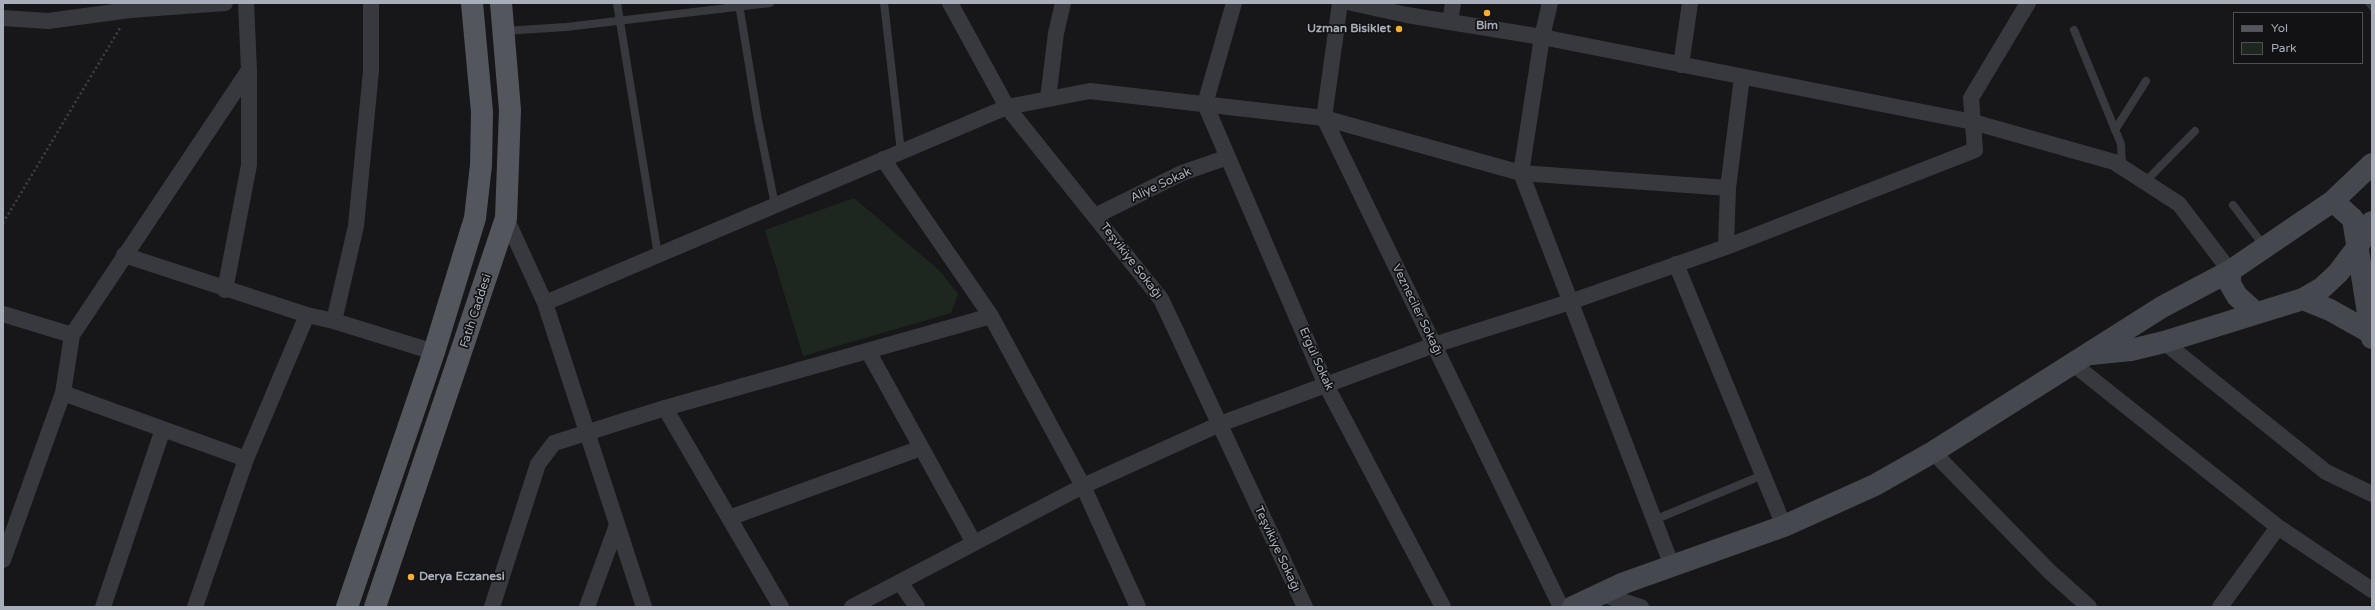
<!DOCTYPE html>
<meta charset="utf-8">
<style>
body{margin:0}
#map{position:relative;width:2375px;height:610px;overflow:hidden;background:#171719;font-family:"Varela Round",sans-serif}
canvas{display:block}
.frame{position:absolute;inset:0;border:4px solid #a8aeb9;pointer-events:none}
.legend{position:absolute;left:2233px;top:12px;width:130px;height:52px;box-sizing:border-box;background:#121214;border:1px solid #4e5056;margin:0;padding:5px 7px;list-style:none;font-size:12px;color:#a8aeb9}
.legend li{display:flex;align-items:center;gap:8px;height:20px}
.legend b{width:20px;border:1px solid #4e5056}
</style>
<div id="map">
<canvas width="2375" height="610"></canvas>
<div class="frame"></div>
<ul class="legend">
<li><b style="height:5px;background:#53565d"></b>Yol</li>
<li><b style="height:11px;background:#1e271f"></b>Park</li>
</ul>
</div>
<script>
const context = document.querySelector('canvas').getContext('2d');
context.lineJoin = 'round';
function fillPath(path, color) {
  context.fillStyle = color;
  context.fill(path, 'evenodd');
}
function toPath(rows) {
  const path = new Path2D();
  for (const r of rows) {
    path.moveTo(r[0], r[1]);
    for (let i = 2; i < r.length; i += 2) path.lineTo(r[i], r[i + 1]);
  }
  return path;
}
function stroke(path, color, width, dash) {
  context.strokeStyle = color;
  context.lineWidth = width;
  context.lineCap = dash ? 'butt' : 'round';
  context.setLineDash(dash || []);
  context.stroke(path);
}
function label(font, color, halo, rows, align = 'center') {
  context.font = font + ' "Varela Round",sans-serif';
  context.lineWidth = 3.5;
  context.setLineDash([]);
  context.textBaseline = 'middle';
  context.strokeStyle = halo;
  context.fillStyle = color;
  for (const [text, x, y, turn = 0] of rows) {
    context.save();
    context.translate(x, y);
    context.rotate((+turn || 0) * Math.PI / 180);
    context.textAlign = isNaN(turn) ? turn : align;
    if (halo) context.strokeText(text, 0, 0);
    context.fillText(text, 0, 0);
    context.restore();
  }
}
fillPath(toPath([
 [854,198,940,271,958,294,951,313,803,356,765,230]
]), '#1e271f');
stroke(toPath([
 [2368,3,2372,8]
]), '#2c363d', 5.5);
stroke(toPath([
 [3,223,120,28]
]), '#3e4045', 2.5, [2, 3]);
stroke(toPath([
 [617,3,658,255],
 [884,3,901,152],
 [739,4,758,120,775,205],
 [2074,30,2121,144,2122,167],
 [504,31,566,27,770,3],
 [2115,130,2146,81],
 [2145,182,2195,131],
 [2233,205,2264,246],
 [1654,520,1763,475]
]), '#38393e', 8);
stroke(toPath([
 [950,3,1007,107,1161,299,1305,607],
 [1234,3,1205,104,1326,385,1443,607],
 [1340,3,1324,118,1561,607],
 [1352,3,1407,15,1542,37,1973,122,2114,162,2179,204,2230,271],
 [1550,3,1542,37,1521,173,1672,566],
 [3,18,48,21,130,10,225,3],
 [1450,22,1453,3],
 [1681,65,1690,3],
 [1048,99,1056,33,1063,3],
 [883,159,991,316,1083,486,1138,607],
 [1095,216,1182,173,1228,157],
 [506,218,545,303,644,607],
 [1726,247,1728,188,1742,77],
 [124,255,307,315,334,321,434,352],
 [1676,264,1784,526],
 [225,290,249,165,249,70],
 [545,303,1007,107,1090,91,1324,118,1521,173,1728,188],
 [3,314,72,335],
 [334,321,356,226,371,71,371,3],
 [2164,342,2326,472,2372,494],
 [868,351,974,543],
 [2072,363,2278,527,2372,590],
 [63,393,246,459],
 [665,408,781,607],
 [1933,452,2049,571,2089,607],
 [729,518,921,448],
 [3,560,63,393,72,335,249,70,246,3],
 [900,582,917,607],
 [1601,594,1641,607],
 [103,607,163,429],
 [195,607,246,459,307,315],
 [492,607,538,464,554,443,665,408,991,316],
 [587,607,617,525],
 [852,607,1083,486,1220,424,1434,345,1570,302,1726,247,1975,150,1971,98,2028,3],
 [2220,607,2278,527]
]), '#38393e', 16);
stroke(toPath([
 [2333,201,2372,164],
 [2230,271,2230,284,2237,296,2256,313],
 [2303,299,2330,310,2371,333],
 [2091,354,2131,350,2164,342,2303,299,2322,288,2338,273,2357,248,2372,222],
 [1573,607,1624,583,1784,526,1875,485,1933,452,2162,307,2230,271,2333,201,2353,219,2372,338]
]), '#45484e', 22);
stroke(toPath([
 [347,607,434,352,475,218,481,165,482,112,472,3],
 [375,607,506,218,510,110,501,3]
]), '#53565d', 22);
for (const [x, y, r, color] of [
 [1487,13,4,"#f7af31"],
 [1399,29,4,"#f7af31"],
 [411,577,4,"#f7af31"]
]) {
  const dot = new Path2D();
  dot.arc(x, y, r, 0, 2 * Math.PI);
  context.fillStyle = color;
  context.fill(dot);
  stroke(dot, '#121214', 1.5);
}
label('bold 12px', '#a8aeb9', '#121214', [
 ["Bim",1487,26],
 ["Uzman Bisiklet",1391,29,"right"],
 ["Derya Eczanesi",419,577,"left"]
]);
label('12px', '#a8aeb9', '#121214', [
 ["Aliye Sokak",1161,185,-25],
 ["Teşvikiye Sokağı",1131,261,52],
 ["Vezneciler Sokağı",1417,310,64],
 ["Fatih Caddesi",476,311,-72],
 ["Ergül Sokak",1316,359,66],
 ["Teşvikiye Sokağı",1277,549,65]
]);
</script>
